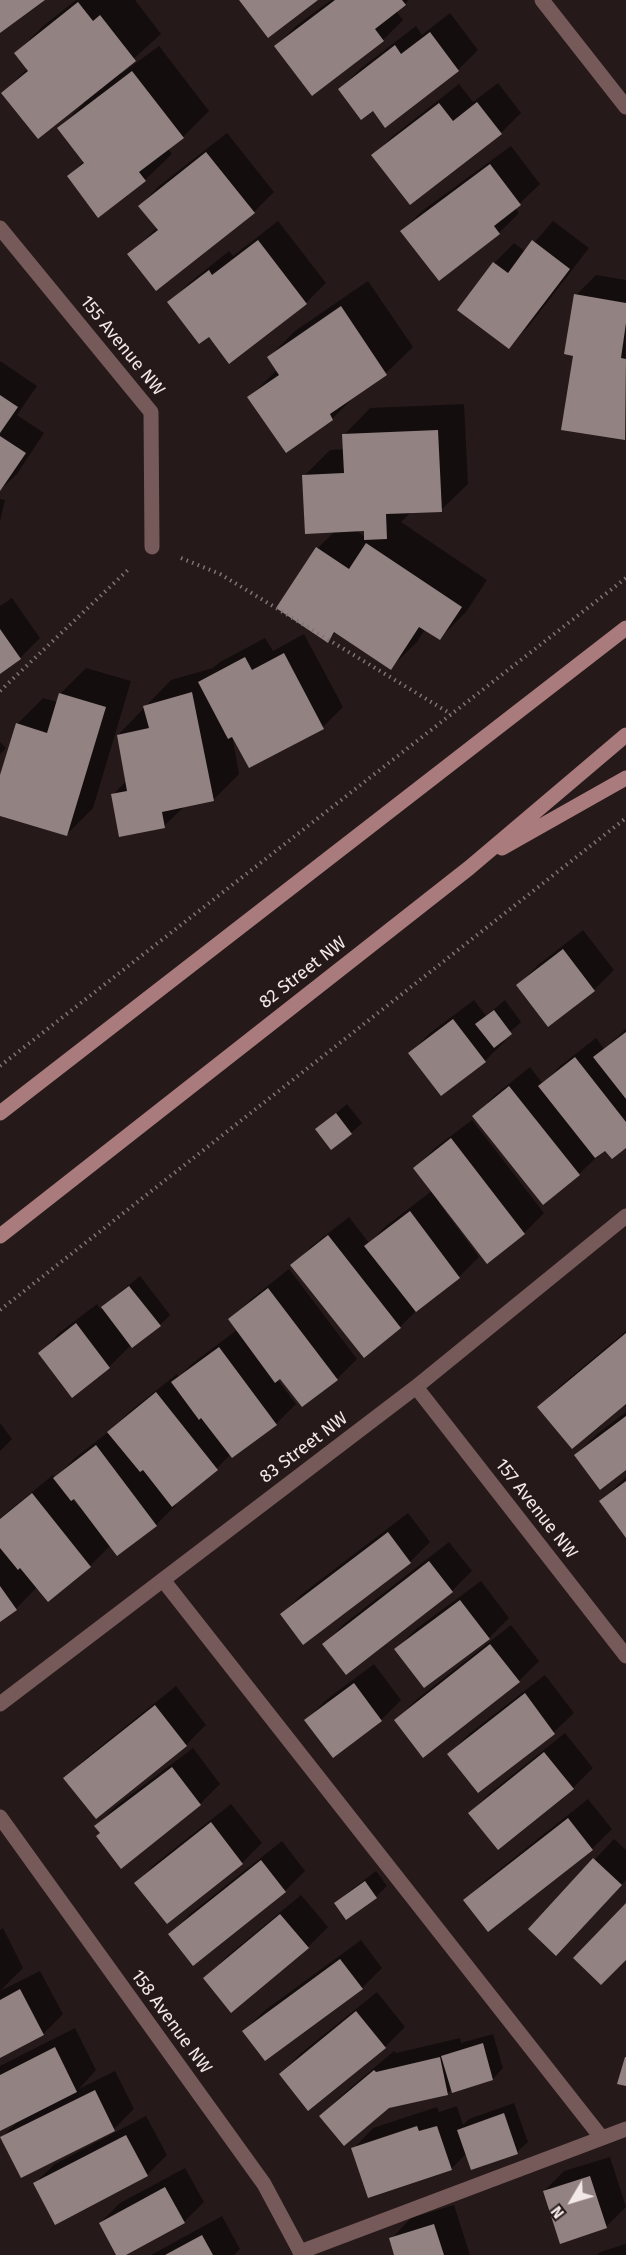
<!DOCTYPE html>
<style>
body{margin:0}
#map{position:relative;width:626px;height:2255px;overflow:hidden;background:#261919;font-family:"Fira Sans",sans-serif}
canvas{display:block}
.north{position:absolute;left:542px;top:2171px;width:60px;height:60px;-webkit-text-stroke:4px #261919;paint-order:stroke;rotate:232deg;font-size:16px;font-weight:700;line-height:24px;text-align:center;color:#f2e8e8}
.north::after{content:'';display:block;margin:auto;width:21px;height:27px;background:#f2e8e8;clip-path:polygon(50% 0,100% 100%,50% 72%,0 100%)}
</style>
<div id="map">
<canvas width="626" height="2255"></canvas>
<div class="north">N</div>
</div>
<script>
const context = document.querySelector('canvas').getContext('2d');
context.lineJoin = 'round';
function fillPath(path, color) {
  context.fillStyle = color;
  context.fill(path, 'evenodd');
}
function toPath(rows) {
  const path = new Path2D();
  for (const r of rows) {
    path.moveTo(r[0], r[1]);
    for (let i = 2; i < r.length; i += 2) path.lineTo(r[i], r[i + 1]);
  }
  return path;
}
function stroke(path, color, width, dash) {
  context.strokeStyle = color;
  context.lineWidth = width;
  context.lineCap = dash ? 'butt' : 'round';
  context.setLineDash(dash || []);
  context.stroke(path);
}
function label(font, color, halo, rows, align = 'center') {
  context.font = font + ' "Fira Sans",sans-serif';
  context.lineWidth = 5;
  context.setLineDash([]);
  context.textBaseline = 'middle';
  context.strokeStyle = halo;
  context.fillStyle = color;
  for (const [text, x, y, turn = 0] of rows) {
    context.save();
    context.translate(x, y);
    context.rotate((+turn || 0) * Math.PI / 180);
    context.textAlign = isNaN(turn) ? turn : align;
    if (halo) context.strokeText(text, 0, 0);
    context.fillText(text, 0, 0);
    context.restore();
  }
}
fillPath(toPath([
 [76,0,135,0,161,34,119,72,121,74,159,46,209,111,183,137,168,148,172,154,145,180,98,215,69,176,84,161,59,128,84,103,3,93,28,68,16,53,42,27],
 [331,0,409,0,396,11,403,20,383,40,312,94,276,46,296,26],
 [450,13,478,50,458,70,373,109,340,89,360,69,416,26,422,35],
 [498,83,521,113,501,133,373,155,393,136,459,84,473,102],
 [227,133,274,192,254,212,129,254,157,228,140,206,159,186],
 [511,146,540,184,515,208,519,213,499,233,402,231,422,211],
 [278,221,326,283,306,303,209,334,169,303,189,283,229,251,233,256],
 [553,221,589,248,528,327,508,347,494,263,514,243,526,252],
 [596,275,626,280,625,438,574,354,576,295],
 [368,281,413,347,386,373,358,393,332,419,249,397,277,370,269,357,295,331],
 [0,361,37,386,17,415,44,433,17,474,0,490],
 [464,404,468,484,441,510,412,511,401,522,487,580,466,612,440,638,425,629,417,642,390,668,336,632,328,641,318,548,335,531,304,476,330,450,345,449,344,435,370,408],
 [356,530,365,530,365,537],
 [0,499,5,500,0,521],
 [12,598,40,638,20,658,0,673,0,606],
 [304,634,343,707,323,727,232,735,239,774,213,800,185,806,164,826,113,795,127,780,118,735,171,680,213,668,220,662,265,638,273,651],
 [86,668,131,681,93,808,66,835,0,814,0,780,17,724,43,698,58,702,60,694],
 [0,742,6,748,0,754],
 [583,930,614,970,594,990,549,1025,518,985,538,965],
 [474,1000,486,1016,505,1000,521,1022,503,1038,505,1041,485,1061,410,1053,430,1033],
 [626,1029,626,1146,605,1149,579,1174,474,1116,494,1096,530,1067,543,1084,560,1066,596,1038,604,1049],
 [347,1104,362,1123,351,1133,317,1129],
 [472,1120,544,1213,524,1233,441,1201,439,1203,479,1257,459,1277,420,1307,400,1327,364,1356,292,1266,312,1246,349,1217,369,1243,386,1226,433,1190,415,1168,435,1148],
 [289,1269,357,1359,337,1379,280,1377,277,1379,296,1404,276,1424,231,1454,217,1468,175,1502,176,1505,156,1525,118,1554,111,1545,90,1566,48,1600,37,1587,16,1609,0,1620,0,1518,53,1475,55,1478,75,1458,112,1429,129,1412,177,1374,179,1376,193,1363,237,1330,230,1320,250,1300],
 [75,1497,82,1506,80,1508,72,1499],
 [140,1276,170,1315,160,1325,131,1345,109,1367,72,1396,40,1353,59,1333,97,1304,101,1310,114,1297],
 [626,1331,626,1402,539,1407,559,1387],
 [626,1412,626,1468,576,1455,596,1435],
 [0,1423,12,1439,0,1451],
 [626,1477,626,1535,601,1501],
 [408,1513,430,1542,410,1562,303,1643,282,1614,302,1594],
 [449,1542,472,1571,452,1591,324,1644,344,1624],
 [481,1581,509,1618,489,1638,396,1649,416,1629],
 [511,1625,539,1661,519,1681,396,1720,416,1700],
 [374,1664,401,1700,381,1720,333,1756,306,1720,326,1700],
 [545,1675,574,1713,554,1732,478,1791,449,1754,469,1734],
 [176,1686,206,1725,186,1745,96,1817,65,1779,85,1759],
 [565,1733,593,1768,573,1788,470,1813,490,1793],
 [193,1748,220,1784,200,1804,102,1833,96,1826,116,1806],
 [588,1799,612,1829,592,1849,465,1901,485,1881],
 [231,1804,262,1843,242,1863,167,1922,136,1883,156,1863],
 [614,1839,626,1850,626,1880,576,1934,530,1929],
 [282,1841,305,1871,285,1891,194,1964,170,1934,190,1914],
 [376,1871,387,1886,376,1897,347,1918,336,1904,347,1893],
 [301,1895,328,1927,308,1947,205,1978,225,1958],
 [3,1928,23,1968,0,1991,40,1971,63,2014,43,2034,0,2056,0,1930],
 [361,1940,382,1968,362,1988,244,2031,264,2011],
 [377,1992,405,2027,385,2047,308,2109,281,2074,300,2054],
 [75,2028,96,2070,79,2089,115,2071,134,2109,114,2129,21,2176,2,2137,18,2121,0,2129,0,2066],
 [493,2034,503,2068,493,2079,452,2089,448,2093,321,2116,341,2096,394,2051,396,2053,460,2038,461,2043],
 [514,2103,528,2142,517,2152,467,2153,451,2169,353,2149,373,2128,437,2107,439,2112,457,2106,463,2125,469,2119],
 [146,2116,167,2155,147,2175,35,2183,55,2164],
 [610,2157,626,2207,607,2226,561,2242,544,2191,564,2171],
 [185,2168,204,2202,184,2222,123,2255,118,2255,100,2223,120,2203],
 [454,2205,470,2255,396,2255,391,2239,411,2218],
 [222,2216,240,2249,234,2255,151,2255],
 [626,2244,626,2255,597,2255,600,2252]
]), '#0007');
fillPath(toPath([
 [0,0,45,0,0,33],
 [239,0,318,0,268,38],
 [335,0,402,0,406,5,375,29,384,41,312,96,274,46],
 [78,2,93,21,100,15,136,61,38,139,1,93,28,71,14,53],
 [430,32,459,71,385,128,373,111,361,120,338,89,395,45,401,54],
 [132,71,184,138,139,172,146,181,98,218,67,176,84,163,57,128],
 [477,102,502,134,410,205,371,155,439,103,453,121],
 [206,152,255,213,156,291,127,254,158,230,138,206],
 [490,164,521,205,494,226,500,234,439,281,400,231],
 [258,240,307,304,229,364,209,337,199,344,167,302,209,270,212,275],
 [532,240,570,269,509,349,457,310,493,262,508,273],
 [574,294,626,303,626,323,621,358,626,359,625,440,561,430,573,356,564,354],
 [341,306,387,375,330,414,333,420,286,453,247,397,279,375,267,357],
 [0,395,18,407,0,433],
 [438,430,442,512,386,514,387,539,364,540,364,531,305,534,302,475,344,473,342,434],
 [0,436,26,453,0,491],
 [366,543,462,607,440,640,419,627,391,670,334,632,328,643,276,608,316,547,349,569],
 [0,629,21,659,0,674],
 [284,653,324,729,249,768,232,737,228,739,198,682,245,657,252,670],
 [192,692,214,801,162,812,165,828,119,837,111,794,127,791,117,735,149,728,143,706],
 [59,693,106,707,67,836,0,816,0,775,16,723,47,733],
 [563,949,595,991,548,1027,516,985],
 [494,1010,512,1034,494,1048,475,1024],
 [453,1019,486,1062,441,1096,408,1053],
 [626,1032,626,1099,593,1057],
 [575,1057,626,1122,626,1148,612,1159,605,1151,595,1158,538,1086],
 [509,1086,580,1175,543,1205,472,1116],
 [336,1113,352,1134,331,1150,315,1129],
 [451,1138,525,1234,487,1264,413,1168],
 [410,1211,460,1278,416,1312,364,1246],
 [328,1235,401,1328,364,1358,290,1265],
 [129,1286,161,1326,132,1348,101,1307],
 [268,1288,338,1380,302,1407,280,1379,275,1383,228,1319],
 [76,1323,110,1368,72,1398,38,1353],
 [626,1333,626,1404,572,1449,537,1407],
 [219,1347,277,1425,232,1458,201,1418,199,1420,171,1382],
 [156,1392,218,1470,172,1507,143,1470,140,1472,107,1432],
 [626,1416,626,1470,600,1490,574,1455],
 [96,1445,157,1526,117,1556,74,1499,71,1501,53,1478],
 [626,1481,626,1538,599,1501],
 [32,1493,91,1567,48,1602,20,1568,18,1570,0,1548,0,1519],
 [388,1532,411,1563,303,1645,280,1614],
 [429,1561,453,1592,346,1675,322,1644],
 [0,1586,17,1610,0,1622],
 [460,1600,490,1639,424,1688,394,1649],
 [490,1644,520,1682,423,1758,394,1720],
 [354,1683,382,1721,333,1758,304,1720],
 [525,1693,555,1734,478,1793,447,1754],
 [155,1705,187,1746,96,1819,63,1778],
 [544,1752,574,1789,498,1850,468,1813],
 [172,1767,201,1805,121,1869,96,1836,100,1833,94,1826],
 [568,1818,593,1850,488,1932,463,1900],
 [211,1822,243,1864,167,1924,134,1883],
 [593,1858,622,1885,556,1956,528,1929],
 [261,1860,286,1892,193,1966,168,1934],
 [365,1881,377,1898,346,1920,334,1903],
 [626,1903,626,1960,601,1985,573,1958],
 [280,1914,309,1948,231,2013,203,1978],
 [340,1959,363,1989,265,2061,242,2031],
 [20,1989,44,2035,0,2058,0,2000],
 [356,2011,386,2048,308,2111,279,2074],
 [483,2043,493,2080,452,2093,441,2056],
 [55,2047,77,2092,0,2131,0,2075],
 [440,2057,448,2095,389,2108,344,2146,319,2116,374,2070,376,2072],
 [625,2057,626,2057,626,2086,617,2084],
 [95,2090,115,2131,21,2178,0,2137],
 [504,2113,518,2154,471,2170,457,2130],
 [417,2126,419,2131,437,2126,452,2170,368,2198,351,2148],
 [126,2135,148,2176,55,2225,33,2183],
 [590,2176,607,2228,560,2244,543,2191],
 [165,2187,185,2223,126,2255,116,2255,99,2223],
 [434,2224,444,2255,394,2255,389,2238],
 [202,2235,213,2255,165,2255]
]), '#938282');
stroke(toPath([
 [181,558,220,574,451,714],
 [0,691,130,568],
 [0,1066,626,578],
 [0,1310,626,818]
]), '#807575', 4, [1.5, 4.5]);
stroke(toPath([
 [163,1580,601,2137],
 [300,2252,626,2129]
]), '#765959', 15);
stroke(toPath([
 [542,0,626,107],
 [0,228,151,412,152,547],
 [416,1387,626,1656],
 [0,1704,416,1387,626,1216],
 [0,1817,264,2184,302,2255]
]), '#765959', 15);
stroke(toPath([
 [502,848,626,778],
 [0,1113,626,628],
 [0,1236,469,868,626,735]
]), '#aa7b7c', 15);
label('18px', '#f2e8e8', '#261919', [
 ["155 Avenue NW",122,346,51],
 ["82 Street NW",303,973,-38],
 ["83 Street NW",304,1448,-37],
 ["157 Avenue NW",536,1509,52],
 ["158 Avenue NW",171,2022,54]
]);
</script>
